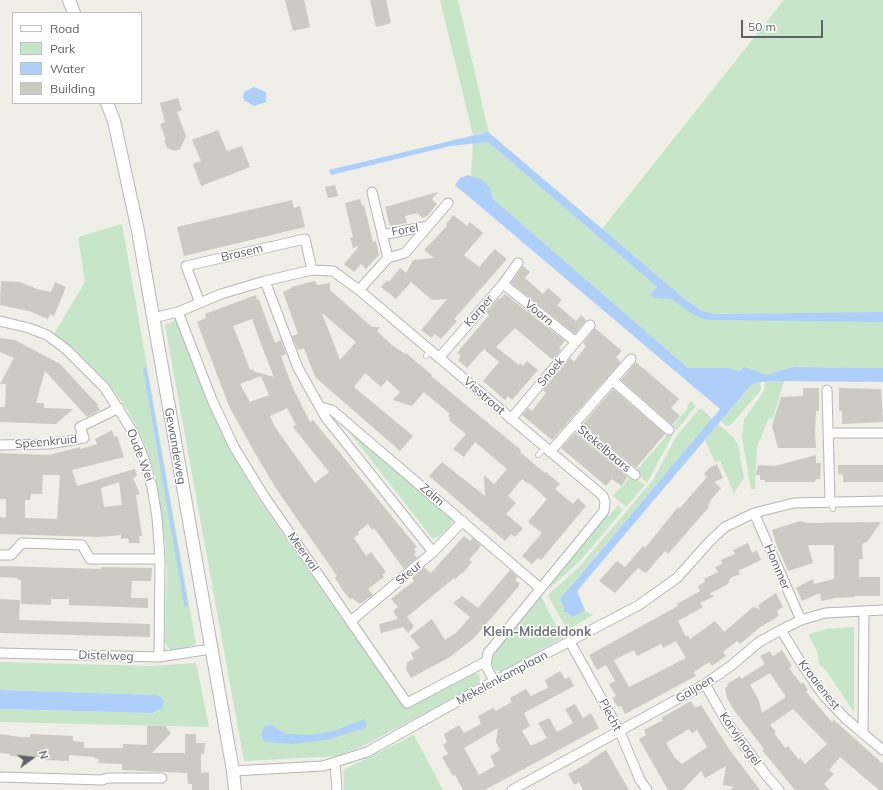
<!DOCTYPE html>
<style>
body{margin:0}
#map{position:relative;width:883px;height:790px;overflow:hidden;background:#efeee7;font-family:Mulish,sans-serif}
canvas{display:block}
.legend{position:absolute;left:12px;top:12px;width:130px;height:92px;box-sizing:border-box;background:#fff;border:1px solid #bfc0c2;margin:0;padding:5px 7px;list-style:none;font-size:12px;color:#5e6166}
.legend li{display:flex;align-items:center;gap:8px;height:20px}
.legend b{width:20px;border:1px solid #bfc0c2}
.north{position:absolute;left:12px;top:738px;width:40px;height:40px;-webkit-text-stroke:3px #fff;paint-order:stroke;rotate:75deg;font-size:11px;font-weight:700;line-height:16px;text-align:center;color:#5e6166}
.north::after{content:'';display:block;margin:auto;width:14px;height:18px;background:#5e6166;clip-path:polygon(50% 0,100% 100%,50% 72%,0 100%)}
.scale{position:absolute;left:741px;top:20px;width:82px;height:18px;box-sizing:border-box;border:2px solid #5e6166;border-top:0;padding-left:5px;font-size:12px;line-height:14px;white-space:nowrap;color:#5e6166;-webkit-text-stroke:3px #fff;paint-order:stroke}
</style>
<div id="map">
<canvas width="883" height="790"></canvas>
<ul class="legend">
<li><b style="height:5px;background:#fff"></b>Road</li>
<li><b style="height:11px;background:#c6e5c9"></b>Park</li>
<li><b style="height:11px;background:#adcff9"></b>Water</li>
<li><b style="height:11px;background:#cbcac3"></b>Building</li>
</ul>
<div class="north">N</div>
<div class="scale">50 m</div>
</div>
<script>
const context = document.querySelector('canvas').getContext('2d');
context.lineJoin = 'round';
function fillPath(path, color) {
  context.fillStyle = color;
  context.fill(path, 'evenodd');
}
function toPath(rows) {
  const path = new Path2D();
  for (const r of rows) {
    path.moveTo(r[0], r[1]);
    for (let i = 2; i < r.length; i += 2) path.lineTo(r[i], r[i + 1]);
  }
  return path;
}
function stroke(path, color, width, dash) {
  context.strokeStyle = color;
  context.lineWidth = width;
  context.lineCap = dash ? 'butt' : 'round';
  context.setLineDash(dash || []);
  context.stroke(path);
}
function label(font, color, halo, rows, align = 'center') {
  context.font = font + ' Mulish,sans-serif';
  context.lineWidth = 3;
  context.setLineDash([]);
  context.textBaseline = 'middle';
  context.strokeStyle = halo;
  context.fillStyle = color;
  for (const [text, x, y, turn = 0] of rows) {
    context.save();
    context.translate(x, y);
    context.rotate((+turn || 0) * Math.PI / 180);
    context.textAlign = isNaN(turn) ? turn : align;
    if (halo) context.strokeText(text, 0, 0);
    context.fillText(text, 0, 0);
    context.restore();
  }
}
fillPath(toPath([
 [440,0,458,0,489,134,482,133,473,135],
 [784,0,883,0,883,368,794,367,766,375,742,369,739,371,728,368,688,368,493,199,490,188,483,180,471,176,473,143,488,142,657,287,650,295,671,299,703,319,825,313,715,314,702,311,686,300,602,229],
 [122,224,196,644,178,650,170,650,167,646,165,641,167,573,165,542,157,485,148,453,136,425,123,403,108,384,67,343,54,334,85,282,78,237],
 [176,320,207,402,232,454,260,501,404,708,471,673,479,674,480,680,476,686,363,746,337,756,244,761,165,325],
 [784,381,773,418,769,418,757,447,755,489,751,489,742,437,744,420,764,391,765,382],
 [760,382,761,390,730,426,726,426,721,421,752,384],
 [691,401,696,406,677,430,671,428,688,408,687,406],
 [699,409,702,409,712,419,570,586,577,591,589,577,569,602,593,615,567,630,548,595,579,567,653,480,676,437],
 [340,420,450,514,453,520,450,526,439,537,432,538],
 [718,424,734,438,738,445,744,478,734,493,720,461,715,462,705,440],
 [670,432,672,436,647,483,635,472],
 [632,475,645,485,626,507,613,496],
 [618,505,623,510,580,561,551,587,546,587,607,515,609,516],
 [541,596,562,638,502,672,494,669,491,661,497,649],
 [854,627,854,712,826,670,819,664,818,653,809,636,810,634,827,629],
 [0,662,152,666,196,663,209,727,0,722,0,709,153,713,160,711,161,697,157,695,0,690],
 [414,735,443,790,344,790,343,770]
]), '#c6e5c9');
fillPath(toPath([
 [254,87,266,92,266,102,254,106,245,101,243,97,244,92],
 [488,132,686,300,702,311,715,314,883,312,883,322,713,320,703,319,693,314,671,299,656,298,650,295,657,287,488,142,450,146,331,175,329,170],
 [468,175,483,180,490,188,493,199,688,368,728,368,739,371,745,367,766,375,794,367,883,368,883,382,784,381,760,382,752,384,577,591,585,610,572,617,567,612,564,612,565,608,560,599,720,409,455,185,460,178],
 [0,690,157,695,161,697,164,702,163,708,153,713,0,709],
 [364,719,367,725,365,728,326,740,292,744,269,742,264,741,262,738,262,732,265,726,271,725,287,734,312,735,334,731]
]), '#adcff9');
stroke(toPath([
 [145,369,186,605]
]), '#adcff9', 3.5);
fillPath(toPath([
 [285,0,304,0,310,27,293,31],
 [370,0,386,0,391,23,376,27],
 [178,98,182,110,177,112,186,136,180,149,175,151,167,148,164,140,166,140,160,124,165,122,160,103],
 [218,130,227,151,242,146,250,167,201,186,193,164,201,161,192,140],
 [335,185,338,196,328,198,325,187],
 [438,192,432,199,437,204,427,216,423,218,417,213,405,216,407,223,390,226,385,207],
 [360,199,362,206,364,205,373,242,376,241,379,255,366,269,361,264,354,272,344,264,359,246,353,248,350,238,353,237,345,203],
 [292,200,294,208,300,206,305,227,184,256,177,227],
 [453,215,467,226,470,222,483,233,464,255,479,267,495,249,507,259,454,319,457,321,441,339,435,334,432,338,421,330,447,299,432,300,411,282,396,299,381,287,387,280,389,282,400,268,406,273,413,260,434,258,424,250,447,226,446,224],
 [523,266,530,272,525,278,543,294,548,288,562,300,557,305,576,321,581,315,586,320,575,334,511,283],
 [1,281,20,282,37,289,51,292,55,282,66,287,54,316,50,314,48,319,29,311,0,305],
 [315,281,317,285,330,283,330,290,372,327,380,327,377,331,392,345,405,354,406,353,432,375,431,376,521,450,520,452,545,473,546,472,560,484,555,489,573,504,578,498,586,506,541,560,538,558,532,564,522,556,542,533,528,522,547,499,529,483,528,484,522,479,508,496,516,503,506,514,523,528,515,537,511,534,505,541,429,476,442,462,485,496,484,475,494,484,507,469,475,442,464,457,453,449,466,434,449,420,450,418,448,416,450,414,424,392,412,406,393,400,400,392,387,380,381,387,365,373,354,387,413,436,400,451,315,377,304,348,298,350,292,336,298,334,283,292,292,288,291,287],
 [322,313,356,342,340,360],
 [505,294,565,341,559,348,561,350,553,360,515,328,496,347,519,365,520,363,523,366,527,361,538,370,512,400,508,396,505,400,483,381,499,362,484,349,467,368,458,360,461,356,457,353,489,315,486,313,499,298,500,299],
 [256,295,257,300,259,300,275,343,281,340,286,354,281,356,292,386,310,422,313,420,417,547,414,549,416,552,414,554,417,558,404,569,374,528,372,530,368,524,358,532,359,534,354,538,366,556,371,552,386,572,382,575,384,577,368,589,373,595,360,604,352,598,350,599,344,592,335,578,337,576,277,490,252,448,229,406,197,322,206,318,205,314],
 [252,319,261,344,274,377,253,371,253,369,250,370,241,346,233,326],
 [261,376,269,395,250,402,240,384],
 [287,408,296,425,293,427,329,472,315,483,275,427,270,416],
 [595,328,622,351,616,357,621,362,552,440,522,415,528,408,532,411,546,393,543,390,570,358,574,362,586,346,583,343],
 [0,338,15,340,60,364,98,405,97,406,100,410,87,417,45,371,36,403,44,403,44,408,73,409,56,424,0,422,0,407,5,407,6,384,0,384,14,358,0,352],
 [636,362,679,399,671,408,680,416,672,425,621,380],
 [803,388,819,388,819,411,816,411,815,433,816,448,778,448,772,426,781,397,803,396],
 [839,388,881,389,883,422,842,424,842,411,839,411],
 [613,389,665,434,636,468,583,424],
 [112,430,114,437,117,436,124,457,72,470,77,486,135,469,137,476,133,478,140,494,136,495,142,536,139,536,140,543,129,543,128,538,121,539,121,535,99,537,0,534,0,517,6,518,6,499,0,499,0,453,49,455,80,447,80,449,97,444,95,439],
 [43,475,60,475,57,519,25,518,25,500,30,500,31,494,42,494],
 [119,482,122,505,104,507,101,488],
 [575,433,628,477,621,486,612,479,606,486,561,448],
 [816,455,816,463,821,463,820,479,816,479,815,482,765,482,765,480,760,480,760,475,756,475,758,465,775,466],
 [717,464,723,478,714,482,721,488,711,500,708,506,709,507,668,554,665,551,646,573,638,568,615,593,599,581,617,561,625,567,643,546,645,548,678,507,680,508,707,477,704,474,709,468],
 [838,465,883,465,883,482,843,482,843,475,838,474],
 [800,521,807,523,881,522,867,542,862,544,863,559,859,559,859,577,880,577,880,596,854,596,854,597,835,598,821,601,820,593,802,601,796,588,813,579,814,584,834,579,834,545,808,545,813,563,788,571,776,544,772,530],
 [464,536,470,541,473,538,481,546,469,560,472,562,462,574,461,573,455,580,454,578,407,617,414,626,408,633,403,627,381,633,379,624,398,619,393,611,398,607,391,599,414,581,412,578,424,567,431,573],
 [748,543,752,553,757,550,761,560,738,571,740,574,730,578,728,584,709,594,715,596,700,603,703,607,678,621,686,637,688,635,690,639,715,621,724,632,753,607,760,609,758,605,776,593,783,607,777,611,779,616,759,628,740,644,737,641,723,652,726,656,712,666,709,662,694,672,696,676,625,714,621,706,618,707,612,698,616,696,609,684,615,681,606,665,597,670,589,655,678,606,677,604,700,591,698,586,705,582,704,579,718,572,715,567,722,564,721,560,735,554,733,550],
 [676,641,686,658,629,687,614,660,634,650,637,656,661,644,663,648],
 [0,566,101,569,101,567,152,568,151,581,132,581,131,598,148,598,148,608,69,605,69,599,51,599,51,605,21,604,21,580,18,580,18,578,0,577],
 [510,570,518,577,515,580,520,583,518,587,474,638,450,657,411,678,406,669,407,662,414,659,411,653,420,648,410,636,432,619,445,640,456,633,470,617,453,603,462,596,478,608],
 [0,599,20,600,19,620,150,624,150,637,0,633],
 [782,650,792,666,789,668,801,684,803,682,808,690,806,692,832,722,834,720,883,764,883,790,879,790,840,757,829,770,834,774,824,784,830,790,795,790,762,750,764,749,734,710,727,698,725,688,728,686,727,684,740,676,741,679,765,664,760,656,770,651,773,656],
 [770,673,786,697,762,713,758,698,750,685],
 [793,709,827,744,805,764,800,758,799,760,788,746,785,748,774,733,776,732,770,725],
 [560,671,565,679,569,677,574,686,524,713,530,726,522,731,531,746,547,738,538,723,549,718,557,732,573,723,565,709,575,704,583,718,591,713,599,728,485,790,463,790,455,775,453,776,442,757,448,754,443,745,447,742,444,734,459,725,464,733,481,724,478,716,493,708,496,711,512,702,510,698,526,689,531,696,548,688,545,680],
 [498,728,496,742,500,750,490,756,495,766,479,775,464,748],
 [691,701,695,708,701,705,729,749,760,790,730,790,734,787,723,785,726,766,705,778,701,771,683,790,668,790,639,739,646,735,644,730,663,720,661,718],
 [689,729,692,733,697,730,707,747,682,764,675,758,666,743],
 [147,726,165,726,171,733,152,753,185,753,185,734,196,734,196,743,205,743,204,754,201,754,201,773,209,772,209,790,192,790,192,784,188,784,187,773,122,770,122,764,98,763,99,759,94,758,94,757,69,755,69,761,43,760,43,757,10,756,10,754,0,753,0,734,20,737,30,737,30,734,73,736,73,741,84,742,84,748,123,748,123,744,147,745],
 [606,750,629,790,583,790,579,782,574,785,568,774,590,762,589,761]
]), '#cbcac3');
const service = toPath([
 [426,356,430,351],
 [538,455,545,448],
 [830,502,833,509]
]);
const minor = toPath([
 [372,192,388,258],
 [382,235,428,226],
 [265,281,298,368,326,418,433,552],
 [503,284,576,342],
 [359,290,388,258,405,253,448,203],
 [200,303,186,266,305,239,312,270],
 [178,312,212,400,234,447,264,496,407,703,485,662],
 [153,318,178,312,221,294,265,281,312,270,333,271,359,290,603,496,605,502,604,511,488,653,486,666,494,681],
 [0,321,29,328,47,335,67,350,104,387,133,432,144,459,152,487,157,517,160,559,159,657],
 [439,358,503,284,518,263],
 [612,380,669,430],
 [827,390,830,502],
 [321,407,332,410,540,588],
 [511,419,590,325],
 [574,424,635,475],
 [828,433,883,433],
 [0,445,49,444,84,438,80,427,119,408],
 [550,452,631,359],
 [754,513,801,620],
 [0,555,11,555,22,543,82,545,90,559,160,559],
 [351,621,433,552,463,521],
 [781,630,803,666,823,695,846,719,883,750],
 [570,642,620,732,640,780,647,790],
 [0,653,159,657,211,649],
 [705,684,726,721,766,775,779,790],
 [863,734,864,611],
 [335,763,337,790],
 [233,771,323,766,367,752,494,681,639,605,677,578,710,541,725,527,754,513,794,503,883,501],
 [0,777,102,780,108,778,162,778],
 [512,790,705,684,732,665,759,642,781,630,801,620,825,613,883,610]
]);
const tertiary = toPath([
 [69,0,74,13],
 [107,103,114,121,138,231,233,771,235,790]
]);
stroke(service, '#b4b6ba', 6);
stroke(minor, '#b4b6ba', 11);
stroke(tertiary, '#b4b6ba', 14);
stroke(service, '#fff', 4.5);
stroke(minor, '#fff', 9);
stroke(tertiary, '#fff', 12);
label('12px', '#5e6166', '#fff', [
 ["Forel",405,230,-11],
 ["Brasem",242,253,-13],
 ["Karper",479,311,-49],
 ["Voorn",539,313,39],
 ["Snoek",551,372,-50],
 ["Visstraat",484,396,41],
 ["Speenkruid",46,442,-5],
 ["Gewandeweg",175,446,80],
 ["Stekelbaars",604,449,40],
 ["Oude Wei",140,455,69],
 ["Zalm",432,495,41],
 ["Meerval",303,552,55],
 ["Hommer",777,567,67],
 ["Steur",409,573,-40],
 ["Distelweg",106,656,2],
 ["Mekelenkamplaan",502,678,-28],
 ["Kraaienest",819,685,52],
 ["Galjoen",695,689,-31],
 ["Plecht",610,715,62],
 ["Korvijnagel",740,739,55]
]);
label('bold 13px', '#6f7378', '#fff', [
 ["Klein-Middeldonk",537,632]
]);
</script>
